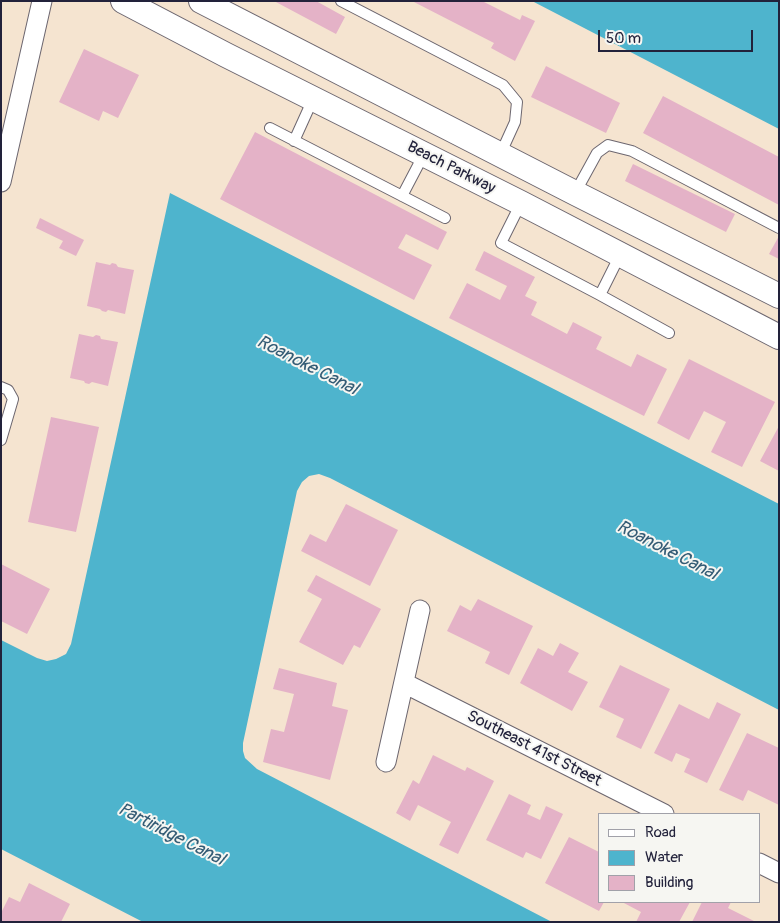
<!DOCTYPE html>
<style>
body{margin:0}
#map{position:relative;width:780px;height:923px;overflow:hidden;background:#f5e4d0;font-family:Pangolin,sans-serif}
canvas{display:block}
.frame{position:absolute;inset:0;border:2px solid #22223b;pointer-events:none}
.legend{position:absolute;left:598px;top:813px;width:162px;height:90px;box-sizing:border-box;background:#f6f6f2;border:1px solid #a1a1a9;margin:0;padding:6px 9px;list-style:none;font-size:15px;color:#22223b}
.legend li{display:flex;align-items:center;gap:10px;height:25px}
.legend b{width:25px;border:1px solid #a1a1a9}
.scale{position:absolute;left:598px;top:30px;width:155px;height:22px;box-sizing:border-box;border:2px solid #22223b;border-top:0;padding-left:6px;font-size:15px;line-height:18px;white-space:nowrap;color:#22223b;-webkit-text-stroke:4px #f6f6f2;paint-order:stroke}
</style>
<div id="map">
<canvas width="780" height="923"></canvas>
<div class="frame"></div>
<ul class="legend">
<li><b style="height:6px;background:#fff"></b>Road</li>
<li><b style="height:14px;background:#4eb4cd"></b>Water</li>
<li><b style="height:14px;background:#e4b2c7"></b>Building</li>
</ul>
<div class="scale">50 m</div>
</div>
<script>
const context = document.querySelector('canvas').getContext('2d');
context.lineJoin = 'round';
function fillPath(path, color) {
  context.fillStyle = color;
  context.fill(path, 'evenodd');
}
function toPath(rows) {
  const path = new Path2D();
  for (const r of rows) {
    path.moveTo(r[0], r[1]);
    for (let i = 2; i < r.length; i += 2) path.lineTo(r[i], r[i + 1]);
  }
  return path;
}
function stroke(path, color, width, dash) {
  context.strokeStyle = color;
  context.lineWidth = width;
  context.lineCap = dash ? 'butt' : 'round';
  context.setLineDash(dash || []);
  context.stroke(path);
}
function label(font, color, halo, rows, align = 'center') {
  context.font = font + ' Pangolin,sans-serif';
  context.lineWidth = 4;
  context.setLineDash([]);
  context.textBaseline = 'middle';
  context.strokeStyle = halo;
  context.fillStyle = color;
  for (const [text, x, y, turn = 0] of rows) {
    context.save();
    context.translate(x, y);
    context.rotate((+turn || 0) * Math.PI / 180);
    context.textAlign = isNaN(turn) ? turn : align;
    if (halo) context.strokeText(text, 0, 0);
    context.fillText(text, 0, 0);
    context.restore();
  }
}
fillPath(toPath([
 [532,1,779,1,779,129],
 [170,193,779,504,779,710,330,478,319,474,309,476,302,482,297,491,243,743,243,751,245,758,257,769,552,922,143,922,1,849,1,640,37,658,47,661,56,659,66,654,71,644]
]), '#4eb4cd');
fillPath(toPath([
 [274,1,316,1,345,17,336,34],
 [412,1,482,1,520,20,522,15,535,21,515,61,491,48,494,43],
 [84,49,139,75,118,118,103,111,99,121,59,102],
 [546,66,620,103,606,133,531,97],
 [663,96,779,157,779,205,643,133],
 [255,132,447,232,438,250,406,234,398,248,432,265,414,300,220,199],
 [633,164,735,214,726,232,625,181],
 [40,218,84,240,76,256,59,248,63,241,36,228],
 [779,236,779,259,769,254],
 [484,251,535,277,525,296,537,302,531,315,567,334,573,322,602,337,596,349,631,367,637,354,667,369,644,416,449,318,467,283,500,300,507,286,475,270],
 [96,262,110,265,112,263,116,264,118,267,134,270,125,314,108,310,106,312,102,311,100,309,87,306],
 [79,334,93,337,96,335,100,336,101,339,118,342,108,386,92,382,89,384,85,383,84,381,70,378],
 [689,359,775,402,742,467,711,452,726,422,704,411,689,440,657,423],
 [51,417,99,427,76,532,28,522],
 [779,426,779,471,760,461],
 [346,504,398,530,370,586,301,551,310,534,326,542],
 [1,564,50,589,27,634,1,621],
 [316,575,381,609,360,648,354,645,343,665,299,642,322,599,307,591],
 [478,599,533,626,509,675,485,663,490,652,447,631,460,605,471,611],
 [560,643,579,653,568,672,588,682,572,711,520,683,538,648,553,656],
 [620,665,670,689,641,749,616,737,624,719,599,707],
 [279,668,337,683,332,706,348,710,330,780,263,762,271,729,284,732,294,694,273,689],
 [717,702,741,714,707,783,684,772,690,759,676,753,672,762,654,753,679,704,709,719],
 [747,733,779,748,779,805,748,790,743,801,719,790],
 [433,755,465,771,467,767,494,781,458,854,439,845,451,822,418,805,410,821,396,813,413,780,419,784],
 [509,794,531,805,527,814,540,820,546,806,563,814,541,859,526,852,523,858,486,840],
 [569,837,599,852,599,902,604,902,599,911,545,883],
 [29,883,70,904,61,922,1,922,1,913,9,897,20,902],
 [622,902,690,902,679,922,636,922,641,912],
 [702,902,731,902,728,908,756,922,692,922]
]), '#e4b2c7');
const service = toPath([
 [341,1,503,85,517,102,515,122,500,155],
 [270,128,445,218],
 [294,141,313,99],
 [575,193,597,153,608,145,632,151,779,228],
 [402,196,424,154],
 [521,203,501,243,600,295],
 [620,255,600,295,669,333],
 [1,387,8,390,13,399,1,440]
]);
const minor = toPath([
 [1,182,42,1],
 [404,683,664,814],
 [386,762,420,610],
 [759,863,779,873]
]);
const tertiary = toPath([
 [123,1,226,55,521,203,779,337],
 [201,1,575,193,779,296]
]);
stroke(service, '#6c666f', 12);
stroke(minor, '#6c666f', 21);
stroke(tertiary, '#6c666f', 26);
stroke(service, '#fff', 10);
stroke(minor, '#fff', 19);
stroke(tertiary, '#fff', 24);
label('16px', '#22223b', '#f6f6f2', [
 ["Beach Parkway",451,168,27],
 ["Southeast 41st Street",534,749,27]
]);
label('italic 18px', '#345c75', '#f6f6f2', [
 ["Roanoke Canal",307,366,27],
 ["Roanoke Canal",667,551,27],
 ["Partiridge Canal",171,835,27]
]);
</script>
